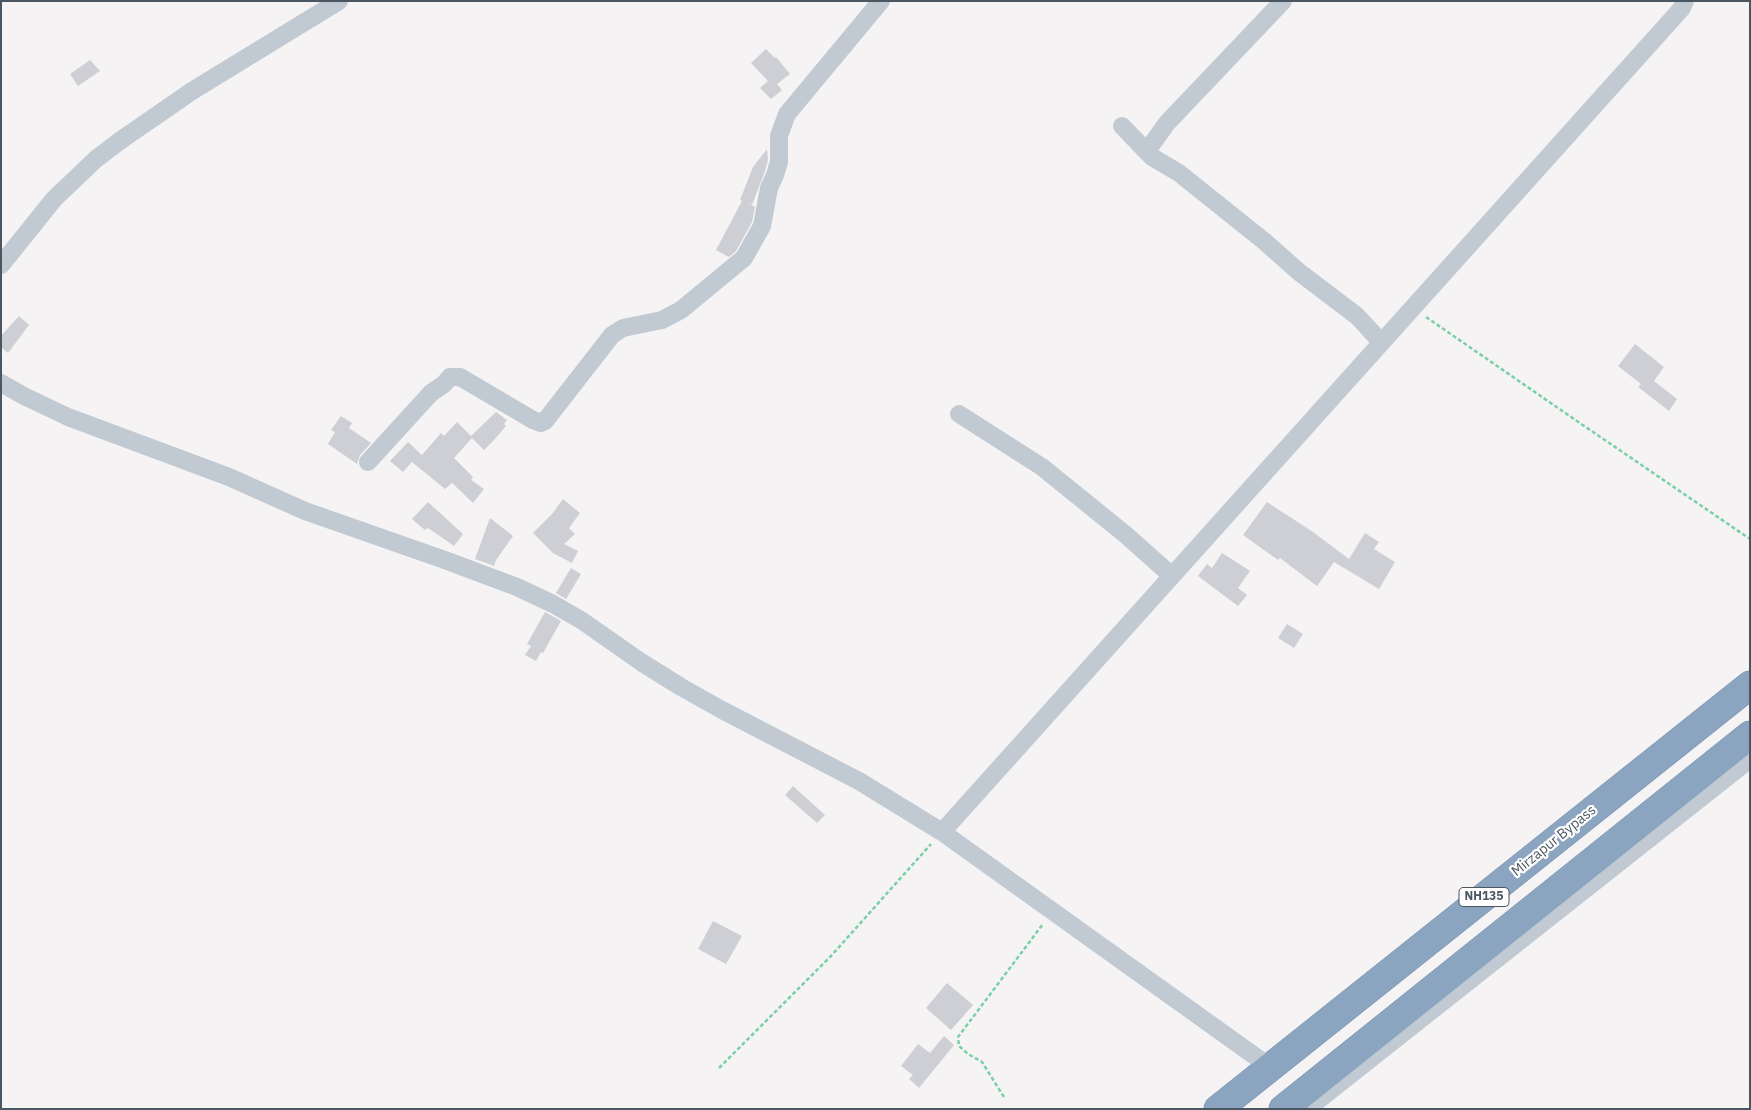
<!DOCTYPE html>
<style>
body{margin:0}
#map{position:relative;width:1751px;height:1110px;overflow:hidden;background:#f5f3f3;font-family:"IBM Plex Sans",sans-serif}
canvas{display:block}
.frame{position:absolute;inset:0;border:2px solid #4a5661;pointer-events:none}
</style>
<div id="map">
<canvas width="1751" height="1110"></canvas>
<div class="frame"></div>
</div>
<script>
const context = document.querySelector('canvas').getContext('2d');
context.lineJoin = 'round';
function fillPath(path, color) {
  context.fillStyle = color;
  context.fill(path, 'evenodd');
}
function toPath(rows) {
  const path = new Path2D();
  for (const r of rows) {
    path.moveTo(r[0], r[1]);
    for (let i = 2; i < r.length; i += 2) path.lineTo(r[i], r[i + 1]);
  }
  return path;
}
function stroke(path, color, width, dash) {
  context.strokeStyle = color;
  context.lineWidth = width;
  context.lineCap = dash ? 'butt' : 'round';
  context.setLineDash(dash || []);
  context.stroke(path);
}
function label(font, color, halo, rows, align = 'center') {
  context.font = font + ' "IBM Plex Sans",sans-serif';
  context.lineWidth = 4.5;
  context.setLineDash([]);
  context.textBaseline = 'middle';
  context.strokeStyle = halo;
  context.fillStyle = color;
  for (const [text, x, y, turn = 0] of rows) {
    context.save();
    context.translate(x, y);
    context.rotate((+turn || 0) * Math.PI / 180);
    context.textAlign = isNaN(turn) ? turn : align;
    if (halo) context.strokeText(text, 0, 0);
    context.fillText(text, 0, 0);
    context.restore();
  }
}
fillPath(toPath([
 [766,49,775,58,776,57,790,74,777,84,782,90,771,99,760,88,768,81,751,63],
 [90,60,100,71,78,86,70,74],
 [767,149,768,160,765,171,752,205,747,203,755,207,752,222,736,251,729,257,716,250,742,201,740,200,753,167],
 [19,316,29,325,8,353,1,347,1,336],
 [1635,344,1664,367,1654,381,1677,399,1669,411,1638,387,1641,384,1618,366],
 [496,412,507,420,504,424,506,426,494,440,484,450,472,438,454,458,473,477,471,480,484,489,473,503,452,483,445,489,412,462,403,472,390,461,408,442,422,455,441,433,444,436,457,422,471,436],
 [341,416,352,423,349,428,371,443,360,455,357,464,328,444,335,432,331,430],
 [563,499,580,513,569,528,575,534,564,544,578,551,572,563,553,553,533,533,552,514],
 [428,502,463,534,454,546,428,528,425,530,412,519],
 [1267,502,1313,532,1349,559,1365,533,1379,542,1374,549,1395,562,1379,589,1334,562,1317,586,1280,558,1278,560,1243,535],
 [490,518,513,536,496,560,494,566,475,559],
 [1222,553,1250,571,1238,588,1247,595,1238,606,1198,576,1207,564,1212,568],
 [571,568,581,574,566,599,556,593],
 [545,612,561,621,543,653,541,652,536,661,525,655,531,646,527,644],
 [1287,624,1303,634,1294,648,1278,638],
 [793,786,825,815,817,823,785,795],
 [713,921,742,936,726,964,698,949],
 [947,983,973,1005,951,1030,926,1008],
 [944,1036,954,1045,919,1088,909,1079,913,1075,901,1066,918,1044,930,1053]
]), '#cdcfd5');
const highway = toPath([
 [1218,1109,1750,685],
 [1283,1109,1750,735]
]);
stroke(highway, '#7690ad', 29);
stroke(toPath([
 [1426,317,1574,419,1750,539],
 [719,1068,831,956,931,844],
 [1004,1097,982,1062,968,1054,959,1046,958,1037,1043,924]
]), '#7ad0a6', 2.5, [4, 2.5]);
stroke(toPath([
 [1122,126,1152,157,1179,173,1264,241,1299,272,1357,316,1381,342],
 [1147,151,1167,123,1283,1],
 [1,265,54,199,96,159,121,140,192,91,339,1],
 [1,383,24,396,68,417,229,477,305,511,442,559,517,587,553,604,581,620,641,662,681,687,722,710,859,781,942,832,1270,1067],
 [959,414,1042,467,1126,535,1172,576],
 [368,462,431,393,444,384,450,377,460,377,533,420,541,423,545,421,612,335,623,328,662,320,681,310,744,258,762,226,769,188,775,175,779,162,779,136,787,114,881,1],
 [942,832,1682,8,1685,1],
 [1307,1109,1750,759]
]), '#c1cad2', 18);
stroke(highway, '#8ba5c1', 28);
for (const [x, y, w] of [
 [1484,897,50]
]) {
  const box = new Path2D();
  box.roundRect(x - w / 2, y - 9.5, w, 19, 4);
  context.fillStyle = '#fff';
  context.fill(box);
  stroke(box, '#4a5661', 1);
}
label('bold 12px', '#4a5661', null, [
 ["NH135",1484,897]
]);
label('14px', '#4a5661', '#fff', [
 ["Mirzapur Bypass",1554,841,-39]
]);
</script>
